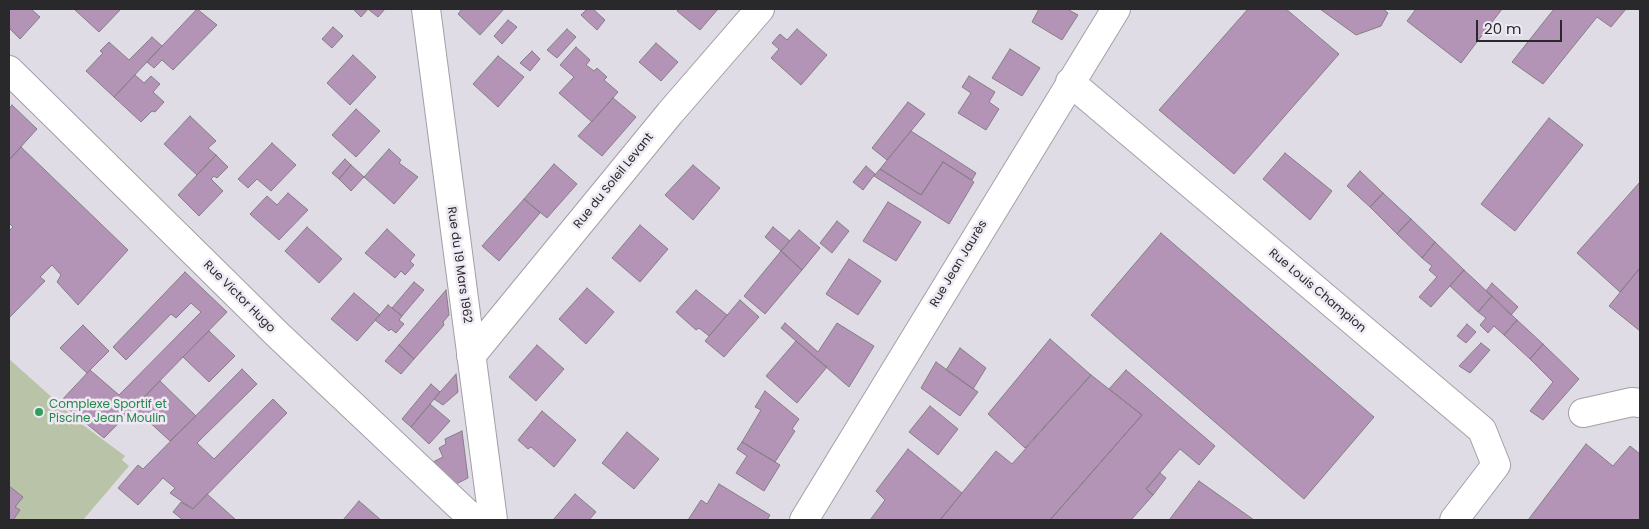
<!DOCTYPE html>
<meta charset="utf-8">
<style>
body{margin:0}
#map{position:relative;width:1649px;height:529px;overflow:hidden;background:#e0dce5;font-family:Poppins,sans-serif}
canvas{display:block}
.frame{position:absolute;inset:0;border:10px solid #29282b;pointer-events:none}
.scale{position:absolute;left:1476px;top:20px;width:86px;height:22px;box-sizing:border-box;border:2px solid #29282b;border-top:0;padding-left:6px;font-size:15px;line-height:18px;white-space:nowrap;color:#29282b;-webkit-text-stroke:4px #eee9f2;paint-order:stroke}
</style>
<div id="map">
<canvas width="1649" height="529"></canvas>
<div class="frame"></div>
<div class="scale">20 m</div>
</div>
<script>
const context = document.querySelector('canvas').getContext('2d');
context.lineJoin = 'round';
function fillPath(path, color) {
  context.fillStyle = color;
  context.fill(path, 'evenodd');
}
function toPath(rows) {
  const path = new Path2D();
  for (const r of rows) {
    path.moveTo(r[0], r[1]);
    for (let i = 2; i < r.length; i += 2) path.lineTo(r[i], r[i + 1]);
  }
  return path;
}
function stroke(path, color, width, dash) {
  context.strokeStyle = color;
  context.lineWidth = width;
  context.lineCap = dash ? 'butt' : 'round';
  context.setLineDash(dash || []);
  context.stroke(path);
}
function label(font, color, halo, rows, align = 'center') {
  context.font = font + ' Poppins,sans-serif';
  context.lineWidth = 5;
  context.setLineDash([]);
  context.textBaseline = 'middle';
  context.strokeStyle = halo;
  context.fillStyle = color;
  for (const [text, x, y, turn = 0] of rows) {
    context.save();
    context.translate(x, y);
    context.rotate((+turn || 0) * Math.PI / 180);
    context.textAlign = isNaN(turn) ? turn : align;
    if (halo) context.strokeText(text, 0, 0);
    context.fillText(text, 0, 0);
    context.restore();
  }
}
fillPath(toPath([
 [9,359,83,425,125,456,122,460,129,466,83,520,9,520]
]), '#b9c3a7');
const building = toPath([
 [9,9,31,9,40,17,20,39,9,28,9,9],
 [74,9,121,9,99,32,74,9],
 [197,9,217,25,173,70,162,60,154,68,147,62,197,9],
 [353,9,368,9,361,17,353,9],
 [368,9,385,9,378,17,368,9],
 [462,9,504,9,480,35,458,14,462,9],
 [587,9,593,9,605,20,597,30,581,15,587,9],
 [680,9,718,9,700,30,677,11,680,9],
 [1039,9,1067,9,1078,15,1062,40,1032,22,1039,9],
 [1248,9,1286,9,1339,54,1234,174,1159,110,1248,9],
 [1320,9,1383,9,1388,13,1381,26,1356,35,1320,9],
 [1416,9,1502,9,1461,63,1407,21,1416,9],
 [1554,9,1626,9,1611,27,1597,17,1543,84,1512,62,1554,9],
 [508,20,517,27,502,44,494,36,508,20],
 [333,27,343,36,332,48,322,39,333,27],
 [567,29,576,37,557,58,547,50,567,29],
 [797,29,827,55,801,85,771,58,779,49,772,43,780,34,787,40,797,29],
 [152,37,162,46,114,97,86,71,103,53,100,51,109,42,129,60,152,37],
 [656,43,678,62,661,81,639,62,656,43],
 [576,47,590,60,586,65,594,71,597,68,607,77,604,80,618,92,592,122,559,93,574,77,560,65,576,47],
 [1010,49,1040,68,1022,96,992,78,1010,49],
 [532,51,540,59,530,71,520,63,532,51],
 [353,55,376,77,350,105,327,83,353,55],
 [498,56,524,77,498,107,473,84,498,56],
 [135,75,144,83,151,76,160,84,153,92,164,102,155,112,152,111,141,122,114,97,135,75],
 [969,76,995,92,989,102,999,109,986,130,958,113,971,93,962,87,969,76],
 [613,98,636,117,602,156,578,136,613,98],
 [908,102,925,114,887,160,872,148,908,102],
 [12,105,37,129,9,160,9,109,12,105],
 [356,109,380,131,356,157,332,135,356,109],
 [190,116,216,141,208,148,216,155,197,175,164,144,190,116],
 [1549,118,1583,145,1515,231,1481,204,1549,118],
 [911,131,976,173,972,180,943,162,921,195,880,169,911,131],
 [272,143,296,165,271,191,257,179,248,188,238,179,272,143],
 [21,147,128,250,78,305,57,282,61,275,52,265,40,277,45,281,9,318,9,231,13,227,9,223,9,160,21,147],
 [389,149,401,160,399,163,418,177,394,204,364,177,389,149],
 [1285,153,1332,191,1310,220,1263,179,1285,153],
 [216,155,228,167,217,178,214,176,211,179,223,191,199,216,178,195,216,155],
 [345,159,351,165,339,179,332,173,345,159],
 [943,162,974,182,949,224,874,176,880,169,921,195,943,162],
 [554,164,577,184,547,218,524,199,554,164],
 [351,165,364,177,351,191,339,179,351,165],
 [693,165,720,188,693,220,665,195,693,165],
 [866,166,875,174,863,190,853,182,866,166],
 [1360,171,1383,193,1370,207,1347,186,1360,171],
 [1640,182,1640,268,1620,292,1577,253,1640,182],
 [288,193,308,210,279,240,250,214,267,196,277,205,288,193],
 [1383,193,1411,219,1397,234,1370,207,1383,193],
 [524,199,540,213,499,261,482,246,524,199],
 [888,202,921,222,896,261,863,241,888,202],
 [1411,219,1435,242,1422,258,1397,234,1411,219],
 [837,221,849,231,832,253,820,243,837,221],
 [640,225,668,249,640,282,612,258,640,225],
 [307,227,342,259,319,283,285,251,307,227],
 [773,227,790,241,781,251,765,237,773,227],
 [387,229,415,255,410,261,414,265,405,275,401,271,395,278,365,253,387,229],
 [799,230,820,248,802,270,781,251,799,230],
 [1161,233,1374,417,1304,499,1091,315,1161,233],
 [1435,242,1464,270,1431,307,1419,297,1437,277,1429,270,1432,266,1422,258,1435,242],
 [781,251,802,270,765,314,744,296,781,251],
 [849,259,881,281,858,315,826,294,849,259],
 [1640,268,1640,331,1609,306,1640,268],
 [1464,270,1492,296,1478,312,1450,286,1464,270],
 [185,272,227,312,104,438,60,402,90,370,119,395,201,312,191,303,176,318,171,314,126,360,113,347,185,272],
 [414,282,424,290,402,316,392,308,414,282],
 [1492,283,1518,307,1511,315,1486,291,1492,283],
 [587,288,614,312,586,344,559,319,587,288],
 [446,290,449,315,443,322,444,325,414,359,399,345,446,290],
 [696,290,727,315,709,336,699,328,696,330,676,312,696,290],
 [354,293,380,315,357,341,331,319,354,293],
 [1492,296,1517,320,1504,335,1494,326,1488,333,1480,325,1486,318,1478,312,1492,296],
 [740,300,759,317,724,357,705,341,740,300],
 [388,305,402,316,399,320,404,324,396,333,391,329,389,331,375,320,388,305],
 [1517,320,1543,344,1530,359,1504,335,1517,320],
 [785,323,818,352,837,323,874,346,849,387,781,328,785,323],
 [1467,324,1476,332,1466,343,1457,336,1467,324],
 [83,325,109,351,87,373,60,348,83,325],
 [209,331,235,356,209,382,183,357,209,331],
 [1050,339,1091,375,1025,448,988,414,1050,339],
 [796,341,827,367,797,403,766,376,796,341],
 [1481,343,1490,350,1470,373,1459,366,1481,343],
 [1543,344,1579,379,1543,420,1530,411,1553,382,1530,359,1543,344],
 [399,345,414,359,401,374,385,361,399,345],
 [537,345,564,369,536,401,509,377,537,345],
 [960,348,986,368,973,389,946,370,960,348],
 [936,362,978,392,960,416,921,388,936,362],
 [242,369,257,384,197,443,214,459,273,399,287,413,193,509,170,493,175,488,163,478,138,505,118,488,138,465,143,469,242,369],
 [1126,370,1215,446,1199,465,1180,449,1146,489,1153,495,1131,520,1050,520,1142,415,1109,389,1126,370],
 [456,374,458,392,443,405,434,399,456,374],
 [1091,375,1142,415,1050,520,940,520,996,451,1012,464,1091,375],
 [160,381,196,416,170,441,134,408,160,381],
 [431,384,440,392,411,427,402,419,431,384],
 [765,391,799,419,792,429,795,431,775,462,742,442,761,410,755,407,765,391],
 [430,404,450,421,429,444,411,427,430,404],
 [930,406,958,429,938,455,909,432,930,406],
 [542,411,576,440,554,467,531,447,528,449,518,440,542,411],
 [462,431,468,478,456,484,433,462,443,457,439,448,446,444,445,439,462,431],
 [627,432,659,459,634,489,602,463,627,432],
 [742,442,780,465,764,491,736,473,747,456,737,449,742,442],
 [1586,444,1613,466,1630,446,1640,454,1640,520,1528,520,1586,444],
 [908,449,962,493,940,520,870,520,885,500,876,491,908,449],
 [1160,473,1166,478,1153,495,1146,489,1160,473],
 [1199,481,1254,520,1169,520,1199,481],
 [719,484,770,515,767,520,688,520,701,500,707,504,719,484],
 [9,486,23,497,15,507,20,510,13,520,9,520,9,486],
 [207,494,236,520,183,520,173,512,181,502,193,509,207,494],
 [575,494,596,512,589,520,553,520,575,494],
 [359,501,381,520,343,520,359,501]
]);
fillPath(building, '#b394b6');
stroke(building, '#857e85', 1);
const minor = toPath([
 [426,9,493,520],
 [9,70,278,335,474,520],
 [1070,82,1482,430,1496,465,1454,520],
 [471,356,670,113,760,9],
 [1583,413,1632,402,1640,403],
 [804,520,1116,9]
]);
stroke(minor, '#a49fa8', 30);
stroke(minor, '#fff', 28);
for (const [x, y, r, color] of [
 [39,412,5,"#2e9e5b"]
]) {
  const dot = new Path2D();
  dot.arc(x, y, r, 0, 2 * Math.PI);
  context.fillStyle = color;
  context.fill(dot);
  stroke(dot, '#eee9f2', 2);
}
label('12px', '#29282b', '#eee9f2', [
 ["Rue du Soleil Levant",614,181,-51],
 ["Rue Jean Jaurès",959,264,-59],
 ["Rue du 19 Mars 1962",459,265,82],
 ["Rue Louis Champion",1317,291,40],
 ["Rue Victor Hugo",239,297,45]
]);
label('12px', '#27864d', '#eee9f2', [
 ["Complexe Sportif et",49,405],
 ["Piscine Jean Moulin",49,419]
], 'left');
</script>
